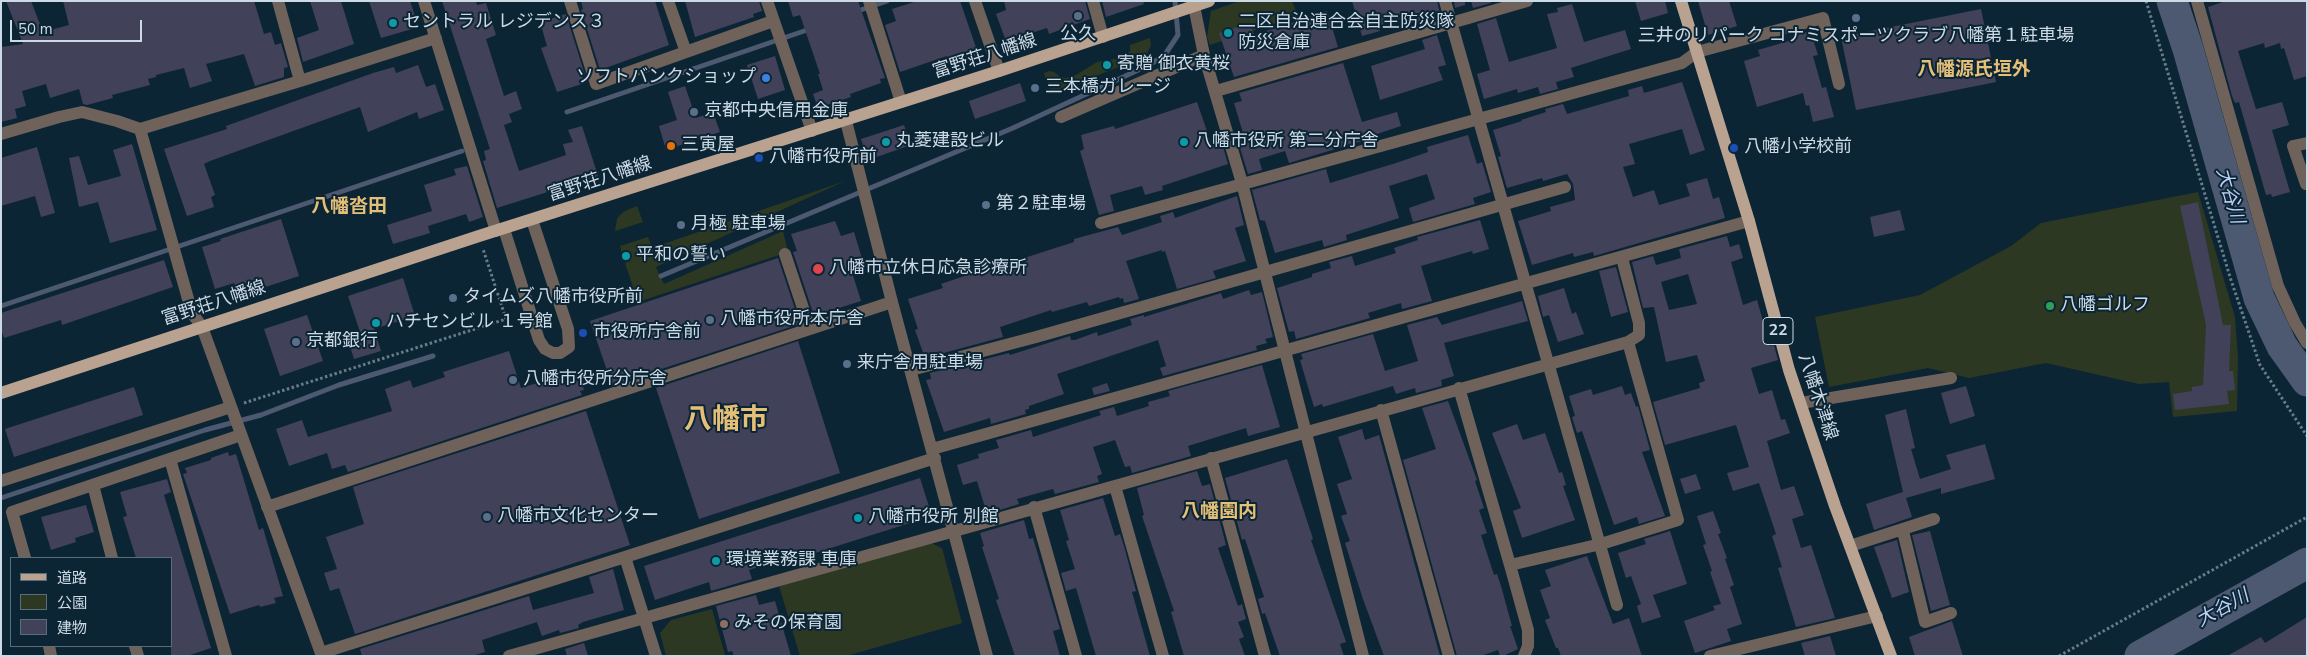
<!DOCTYPE html>
<meta charset="utf-8">
<style>
body{margin:0}
#map{position:relative;width:2308px;height:657px;overflow:hidden;background:#0c2535;font-family:"Nunito Sans","Noto Sans JP",sans-serif}
canvas{display:block}
.frame{position:absolute;inset:0;border:2px solid #ccdae5;pointer-events:none}
.legend{position:absolute;left:10px;top:557px;width:162px;height:90px;box-sizing:border-box;background:#0c2535;border:1px solid #596d7b;margin:0;padding:6px 9px;list-style:none;font-size:15px;color:#ccdae5}
.legend li{display:flex;align-items:center;gap:10px;height:25px}
.legend b{width:25px;border:1px solid #596d7b}
.scale{position:absolute;left:10px;top:20px;width:132px;height:22px;box-sizing:border-box;border:2px solid #ccdae5;border-top:0;padding-left:6px;font-size:15px;line-height:18px;white-space:nowrap;color:#ccdae5;-webkit-text-stroke:4px #0c2535;paint-order:stroke}
</style>
<div id="map">
<canvas width="2308" height="657"></canvas>
<div class="frame"></div>
<ul class="legend">
<li><b style="height:6px;background:#baa291"></b>道路</li>
<li><b style="height:14px;background:#2c3822"></b>公園</li>
<li><b style="height:14px;background:#41415a"></b>建物</li>
</ul>
<div class="scale">50 m</div>
</div>
<script>
const context = document.querySelector('canvas').getContext('2d');
context.lineJoin = 'round';
function fillPath(path, color) {
  context.fillStyle = color;
  context.fill(path, 'evenodd');
}
function toPath(rows) {
  const path = new Path2D();
  for (const r of rows) {
    path.moveTo(r[0], r[1]);
    for (let i = 2; i < r.length; i += 2) path.lineTo(r[i], r[i + 1]);
  }
  return path;
}
function stroke(path, color, width, dash) {
  context.strokeStyle = color;
  context.lineWidth = width;
  context.lineCap = dash ? 'butt' : 'round';
  context.setLineDash(dash || []);
  context.stroke(path);
}
function label(font, color, halo, rows, align = 'center') {
  context.font = font + ' "Nunito Sans","Noto Sans JP",sans-serif';
  context.lineWidth = 4;
  context.setLineDash([]);
  context.textBaseline = 'middle';
  context.strokeStyle = halo;
  context.fillStyle = color;
  for (const [text, x, y, turn = 0] of rows) {
    context.save();
    context.translate(x, y);
    context.rotate((+turn || 0) * Math.PI / 180);
    context.textAlign = isNaN(turn) ? turn : align;
    if (halo) context.strokeText(text, 0, 0);
    context.fillText(text, 0, 0);
    context.restore();
  }
}
fillPath(toPath([
 [1240,1,1292,1,1298,16,1210,45,1207,37,1211,11],
 [1150,38,1151,45,1146,56,1051,94,1044,73,1049,71,1054,72,1061,77,1066,78,1076,75,1097,62,1115,59,1126,55,1130,51,1130,45],
 [845,181,656,267,664,284,783,231,788,252,638,302,625,263,630,261,627,251,622,253,620,246,648,237,652,248],
 [2198,192,2235,317,2238,358,2237,411,2173,417,2169,382,2139,384,2046,363,1969,378,1928,368,1829,387,1815,317,1920,295,2011,246,2041,223],
 [637,206,643,222,615,231,617,219,620,215,625,211],
 [931,543,942,548,962,623,846,656,800,656,779,586],
 [712,609,725,655,729,656,666,656,660,633,671,620]
]), '#2c3822');
stroke(toPath([
 [855,12,887,1],
 [567,112,810,29],
 [661,276,1013,128,1147,66,1164,56,1178,35,1175,1],
 [1,306,462,151],
 [1,498,205,430,261,415,339,385,433,356]
]), '#4d5971', 5);
stroke(toPath([
 [2172,1,2188,49,2259,298,2282,346,2307,381],
 [2140,656,2307,563]
]), '#4d5971', 31);
fillPath(toPath([
 [6,1,31,1,43,32,69,25,63,1,254,1,264,34,271,32,275,45,281,43,288,67,284,68,284,77,255,86,244,54,206,64,212,81,190,88,184,68,156,75,156,77,148,79,150,85,112,95,113,98,87,105,83,104,79,89,50,98,46,84,22,91,26,106,15,109,17,118,1,122,1,47,23,44],
 [310,1,341,1,354,44,303,62,297,38,319,30],
 [369,1,410,1,415,16,408,18,412,29,381,38],
 [442,1,476,1,477,5,486,3,496,35,486,39,504,96,516,91,522,109,509,114,512,122,504,125,519,171,566,155,563,144,573,142,568,130,582,126,598,176,497,208,483,161,486,160,484,151,490,149],
 [581,1,655,1,669,45,600,70,581,10,583,9],
 [685,1,759,1,762,11,753,14,754,17,695,37],
 [788,1,858,1,885,78,880,79,881,83,850,94,851,97,818,108,813,94,823,90,818,74,820,74,800,15,793,17],
 [917,1,960,1,979,56,950,65,947,56,900,72,885,25,896,21,892,9],
 [1004,1,1085,1,1090,19,1049,34,1047,28,1006,41,996,14,1006,10],
 [1102,1,1143,1,1144,4,1106,17],
 [1352,1,1437,1,1440,13,1433,14,1435,19,1417,24,1414,14,1379,26,1380,31,1362,36],
 [1454,1,1465,1,1465,5,1455,8],
 [1471,1,1491,1,1491,3,1473,8],
 [1635,1,1665,1,1668,13,1641,21],
 [1698,1,1729,1,1737,26,1708,35],
 [2226,1,2307,1,2307,76,2294,80,2284,48,2281,49,2280,43,2265,48,2264,43,2238,51,2256,109,2282,102,2289,125,2272,130,2290,192,2272,197,2271,194,2266,195,2239,102,2235,103,2232,96,2208,7],
 [1572,4,1584,42,1625,30,1631,49,1571,68,1574,77,1556,82,1558,89,1540,94,1538,87,1518,93,1517,89,1484,99,1477,74,1490,70,1477,24,1496,18,1509,62,1557,48,1547,14,1558,12,1557,8],
 [1981,9,1996,82,1856,110,1841,37],
 [1327,11,1338,47,1234,77,1219,33,1250,23,1254,35],
 [566,14,585,75,582,76,585,83,557,92,541,48,547,46,540,22],
 [1807,32,1808,37,1812,36,1818,55,1813,56,1822,88,1826,87,1834,117,1813,122,1809,105,1806,106,1803,93,1757,107,1744,61,1760,56,1758,50,1792,40,1791,37],
 [1437,35,1446,65,1438,67,1443,80,1380,100,1371,66,1425,49,1422,40],
 [775,56,785,90,758,99,747,65],
 [1343,63,1362,122,1397,112,1401,126,1371,136,1372,138,1289,163,1285,151,1259,159,1262,170,1248,174,1236,135,1243,133,1234,103,1242,101,1239,93],
 [418,65,426,87,435,84,444,110,419,119,417,112,368,132,360,107,210,161,204,164,215,195,211,197,214,207,187,216,164,149,227,129,226,126,373,73,394,67,396,73],
 [1682,82,1705,150,1690,155,1682,129,1629,144,1635,164,1623,167,1633,197,1654,190,1659,205,1690,196,1686,184,1707,178,1713,199,1719,197,1725,218,1594,256,1593,252,1574,257,1573,253,1532,265,1518,221,1551,211,1550,207,1575,200,1573,184,1567,174,1543,181,1542,178,1507,188,1498,157,1501,156,1493,130,1522,121,1521,120,1546,112,1545,109,1563,104,1567,114,1629,96,1628,90,1642,86,1644,93],
 [1020,83,1026,101,975,119,969,101],
 [685,86,696,118,713,112,720,132,666,150,659,126,677,120,668,92],
 [1197,102,1211,143,1221,140,1228,164,1162,186,1163,190,1145,195,1142,186,1110,195,1114,211,1099,215,1080,151,1084,149,1081,135,1114,126,1115,129],
 [904,125,911,145,868,160,861,139],
 [1468,135,1477,164,1482,162,1491,192,1473,198,1475,204,1413,222,1409,208,1435,199,1427,174,1389,186,1399,218,1346,235,1347,240,1324,247,1322,240,1275,253,1265,221,1260,220,1252,190,1326,169,1330,183,1396,163,1428,152,1427,147],
 [132,144,157,230,110,243,98,202,79,207,69,158,79,156,88,185,121,176,113,150],
 [37,147,55,213,41,217,35,196,1,206,1,158],
 [467,166,483,217,469,222,466,214,428,226,430,233,393,244,387,225,432,211,424,185,456,175,454,169],
 [1237,196,1244,225,1235,228,1246,261,1213,271,1216,278,1177,289,1165,251,1162,252,1162,250,1126,261,1139,299,1124,303,1123,298,1120,299,1119,297,1089,306,1087,302,1052,312,1051,310,1000,327,1003,337,925,358,915,330,918,329,908,299,943,288,941,284,976,272,975,270,1017,257,1018,260,1074,242,1074,239,1118,227,1122,235,1162,222,1160,216,1173,212,1175,218],
 [2198,202,2223,325,2231,325,2229,371,2233,371,2235,390,2227,391,2229,404,2175,410,2173,394,2192,391,2192,387,2203,385,2206,325,2180,206],
 [1900,210,1905,230,1874,237,1870,217],
 [281,219,299,276,238,296,234,283,215,289,202,247,221,241,220,239],
 [1480,220,1489,249,1473,254,1472,251,1421,266,1432,301,1402,309,1401,303,1368,313,1370,318,1296,339,1294,331,1289,332,1277,288,1312,277,1312,274,1331,268,1329,262,1352,256,1355,266,1396,253,1394,248,1418,240,1417,237],
 [835,221,841,236,854,232,864,265,851,269,861,301,814,316,793,252,797,251,791,234],
 [1727,236,1730,247,1739,244,1743,258,1731,262,1743,305,1757,300,1770,346,1774,345,1778,360,1751,368,1759,394,1772,390,1781,420,1785,419,1790,433,1767,441,1781,490,1794,486,1804,515,1792,519,1801,548,1811,545,1835,618,1796,627,1778,568,1782,567,1772,536,1776,534,1759,483,1733,491,1727,473,1749,467,1736,425,1665,445,1653,402,1700,388,1699,383,1705,381,1697,355,1666,362,1654,307,1643,308,1632,262,1653,256,1656,265,1681,258,1679,249],
 [1688,274,1697,304,1669,310,1661,282],
 [778,258,800,324,612,385,590,321],
 [164,260,173,287,62,325,61,320,4,338,1,329,1,313],
 [1616,267,1628,312,1611,317,1599,271],
 [403,278,415,316,374,329,381,351,354,359,348,340,361,335,348,296],
 [1564,288,1572,314,1576,312,1584,334,1558,342,1549,315,1543,317,1538,296],
 [1249,290,1251,295,1262,292,1273,337,1265,339,1267,343,1256,346,1257,350,1163,376,1160,368,1166,366,1158,340,1057,374,1064,394,1029,406,1029,409,1025,410,1026,414,991,424,990,418,944,432,926,380,931,379,930,373,1009,353,1010,355,1070,336,1071,340,1075,340,1097,332,1098,336,1132,325,1130,319,1144,315,1144,317,1221,293,1223,299],
 [1522,301,1528,321,1444,343,1454,376,1441,380,1442,386,1416,393,1415,388,1396,394,1393,386,1323,407,1322,404,1314,407,1300,360,1303,359,1301,354,1373,334,1385,371,1418,361,1407,325,1437,317,1442,325],
 [307,315,323,361,280,376,264,329],
 [798,341,840,473,699,519,656,388],
 [509,351,521,388,578,370,584,390,580,391,582,395,348,472,345,465,332,469,327,453,289,466,276,429,302,420,308,437,392,411,385,389,410,380,413,388,445,377,443,372],
 [1262,365,1280,427,1248,436,1246,428,1188,446,1191,456,1132,473,1130,466,1125,467,1115,440,1093,447,1102,474,1097,476,1099,482,1055,494,1053,489,1017,499,1019,504,987,514,977,481,963,485,957,465,979,458,978,454,999,448,996,440,1031,430,1033,437,1101,415,1099,411,1114,407,1117,416,1149,406,1148,402,1170,396,1168,391],
 [1107,383,1110,391,1094,395,1092,388],
 [1622,386,1625,395,1631,393,1636,407,1638,406,1650,450,1642,452,1665,516,1639,524,1637,517,1614,525,1582,431,1577,433,1572,417,1575,416,1569,396,1591,389,1593,395],
 [1966,386,1975,416,1950,424,1941,393],
 [134,387,143,415,14,457,5,429],
 [1448,401,1477,480,1475,481,1484,508,1479,510,1487,533,1481,535,1494,575,1497,574,1501,586,1512,626,1510,626,1518,649,1503,656,1500,656,1498,650,1481,656,1457,656,1403,460,1436,449,1422,408],
 [1906,409,1915,448,1911,449,1920,479,1951,469,1946,455,1985,444,1995,479,1941,494,1941,488,1906,498,1912,517,1874,530,1866,504,1903,492,1885,415],
 [586,411,630,545,355,634,339,588,330,591,324,573,337,569,326,537,364,524,353,487],
 [1517,424,1523,440,1545,433,1559,473,1562,472,1566,485,1563,486,1575,520,1522,538,1513,511,1521,508,1492,433],
 [1362,429,1365,440,1379,435,1440,656,1384,656,1363,599,1345,543,1350,541,1341,516,1347,514,1337,484,1352,479,1338,437],
 [228,452,229,456,236,454,259,530,263,528,283,596,274,598,276,603,260,607,259,605,230,614,183,474,187,473,185,468,211,460,211,458],
 [1287,459,1313,539,1311,540,1346,642,1340,644,1344,656,1280,656,1265,613,1262,614,1258,599,1264,597,1245,539,1242,540,1225,478],
 [1197,471,1202,486,1210,484,1226,545,1218,548,1238,606,1242,604,1246,619,1238,622,1244,637,1239,639,1245,656,1184,656,1171,612,1174,611,1142,516,1144,515,1137,488],
 [1696,474,1701,489,1685,494,1680,479],
 [920,478,932,516,796,559,795,555,749,570,752,579,711,591,709,582,655,600,644,566],
 [167,479,171,492,164,495,211,648,187,656,171,656,171,558,136,558,123,517,127,516,120,492],
 [1103,498,1115,536,1120,534,1124,546,1136,591,1132,592,1150,656,1096,656,1076,588,1066,591,1061,573,1075,569,1066,541,1069,540,1060,510],
 [86,505,94,532,75,538,76,542,51,550,41,517],
 [1713,511,1721,533,1718,534,1727,558,1725,559,1734,585,1730,587,1742,624,1727,629,1731,641,1695,653,1684,621,1715,610,1713,606,1721,604,1710,572,1712,571,1703,545,1706,544,1697,516],
 [1024,520,1029,539,1033,538,1060,629,1053,631,1060,656,1015,656,996,600,999,599,982,547,984,546,980,533],
 [1670,531,1687,584,1653,595,1661,617,1642,623,1637,606,1641,604,1631,576,1626,578,1618,553,1646,544,1644,539],
 [1930,531,1950,605,1931,611,1912,535],
 [1897,540,1909,592,1892,598,1874,547],
 [1587,556,1613,624,1629,618,1642,656,1561,656,1558,648,1556,648,1545,620,1550,618,1540,590,1551,586,1545,570],
 [613,569,624,610,583,622,578,625,579,628,560,633,559,630,542,636,535,617,537,622,482,640,485,652,472,656,362,656,360,649,529,596,533,610,594,593,589,577],
 [756,595,759,605,775,601,791,656,734,656,732,651,728,652,716,606],
 [2307,617,2307,656,2227,656,2261,637,2265,643],
 [1952,621,1963,656,1915,656,1909,637],
 [1830,636,1836,656,1805,656,1801,643],
 [584,643,588,656,567,656,565,649]
]), '#41415a');
stroke(toPath([
 [2146,1,2231,280,2260,365,2307,436],
 [244,403,506,319,483,249],
 [2059,656,2307,517]
]), '#687c89', 3, [2.5, 2.5]);
stroke(toPath([
 [424,1,496,231],
 [570,1,596,84,773,21],
 [668,1,686,52],
 [767,1,812,131],
 [869,1,901,102],
 [975,1,999,71],
 [1093,1,1103,37],
 [1445,1,1617,605],
 [2197,1,2278,286,2295,323,2307,343],
 [1194,6,1204,55,1242,183,1363,656],
 [300,81,436,38],
 [1216,91,1527,1],
 [1061,117,1204,55],
 [846,121,892,302,987,656],
 [140,129,192,313,202,327,322,656],
 [1,134,59,117,82,112,117,121,140,129,300,81,278,1],
 [2306,184,2293,146,2307,143],
 [1101,223,1682,63,1697,52,1823,18,1839,84],
 [504,229,539,340,545,349,553,353,560,353,569,347,568,329,532,220],
 [785,254,810,329],
 [1622,258,1639,323,1639,335,1628,342],
 [911,370,1036,337,1565,187],
 [1459,388,1510,565],
 [1801,403,1951,378],
 [1381,410,1449,656],
 [932,449,1749,221],
 [1211,458,1265,656],
 [170,459,226,656],
 [1,481,231,407],
 [93,485,112,558],
 [1115,486,1163,656],
 [267,507,892,302],
 [1034,507,1076,656],
 [1903,531,1925,622,1951,613],
 [1850,546,1934,519],
 [25,558,12,512,241,435],
 [49,646,51,656],
 [135,646,138,656],
 [321,653,625,557],
 [509,656,1628,342,1678,520,1601,544,1510,565,1528,630,1528,646,1524,656],
 [656,656,625,557,935,458],
 [1710,656,1877,616]
]), '#6e625a', 12);
stroke(toPath([
 [1681,1,1749,221,1789,370,1835,506,1891,656],
 [1,393,479,236,999,71,1209,1]
]), '#baa291', 12);
for (const [x, y, r, color] of [
 [1078,16,5,"#5c6f8a"],
 [1856,18,5,"#5c6f8a"],
 [393,23,5,"#0f9aa8"],
 [1228,33,5,"#0f9aa8"],
 [1107,65,5,"#0f9aa8"],
 [766,78,5,"#3f7fe0"],
 [1035,88,5,"#5c6f8a"],
 [694,112,5,"#5c6f8a"],
 [886,142,5,"#0f9aa8"],
 [1184,142,5,"#0f9aa8"],
 [671,146,5,"#e8710a"],
 [1734,148,5,"#1a4fb4"],
 [759,158,5,"#1a4fb4"],
 [986,205,5,"#5c6f8a"],
 [681,225,5,"#5c6f8a"],
 [626,256,5,"#0f9aa8"],
 [818,269,6,"#e0444e"],
 [453,298,5,"#5c6f8a"],
 [2050,306,5,"#2e9e5b"],
 [710,320,5,"#5c6f8a"],
 [376,323,5,"#0f9aa8"],
 [583,333,5,"#1a4fb4"],
 [296,342,5,"#5c6f8a"],
 [847,364,5,"#5c6f8a"],
 [513,380,5,"#5c6f8a"],
 [487,517,5,"#5c6f8a"],
 [858,518,5,"#0f9aa8"],
 [716,561,5,"#0f9aa8"],
 [724,624,5,"#8d6e63"]
]) {
  const dot = new Path2D();
  dot.arc(x, y, r, 0, 2 * Math.PI);
  context.fillStyle = color;
  context.fill(dot);
  stroke(dot, '#0c2535', 2);
}
for (const [x, y, w] of [
 [1778,331,30]
]) {
  const box = new Path2D();
  box.roundRect(x - w / 2, y - 13.5, w, 27, 4);
  context.fillStyle = '#0c2535';
  context.fill(box);
  stroke(box, '#ccdae5', 1);
}
label('bold 16px', '#ccdae5', null, [
 ["22",1778,331]
]);
label('18px', '#ccdae5', '#0c2535', [
 ["セントラル レジデンス３",403,23],
 ["二区自治連合会自主防災隊",1238,23],
 ["防災倉庫",1238,44],
 ["公久",1078,35,"center"],
 ["三井のリパーク コナミスポーツクラブ八幡第１駐車場",1856,37,"center"],
 ["寄贈 御衣黄桜",1117,65],
 ["ソフトバンクショップ",756,78,"right"],
 ["三本橋ガレージ",1045,88],
 ["京都中央信用金庫",704,112],
 ["丸菱建設ビル",896,142],
 ["八幡市役所 第二分庁舎",1194,142],
 ["三寅屋",681,146],
 ["八幡小学校前",1744,148],
 ["八幡市役所前",769,158],
 ["第２駐車場",996,205],
 ["月極 駐車場",691,225],
 ["平和の誓い",636,256],
 ["八幡市立休日応急診療所",829,269],
 ["タイムズ八幡市役所前",463,298],
 ["八幡ゴルフ",2060,306],
 ["八幡市役所本庁舎",720,320],
 ["ハチセンビル １号館",386,323],
 ["市役所庁舎前",593,333],
 ["京都銀行",306,342],
 ["来庁舎用駐車場",857,364],
 ["八幡市役所分庁舎",523,380],
 ["八幡市文化センター",497,517],
 ["八幡市役所 別館",868,518],
 ["環境業務課 車庫",726,561],
 ["みその保育園",734,624]
], 'left');
label('18px', '#ccdae5', '#0c2535', [
 ["富野荘八幡線",985,57,-18],
 ["富野荘八幡線",600,180,-18],
 ["富野荘八幡線",214,304,-18],
 ["八幡木津線",1817,397,72]
]);
label('bold 19px', '#e4bf77', '#0c2535', [
 ["八幡源氏垣外",1974,70],
 ["八幡沓田",349,207],
 ["八幡園内",1219,512]
]);
label('italic 19px', '#bcd0f6', '#0c2535', [
 ["大谷川",2229,196,74],
 ["大谷川",2223,609,-29]
]);
label('bold 28px', '#e4bf77', '#0c2535', [
 ["八幡市",726,421]
]);
</script>
